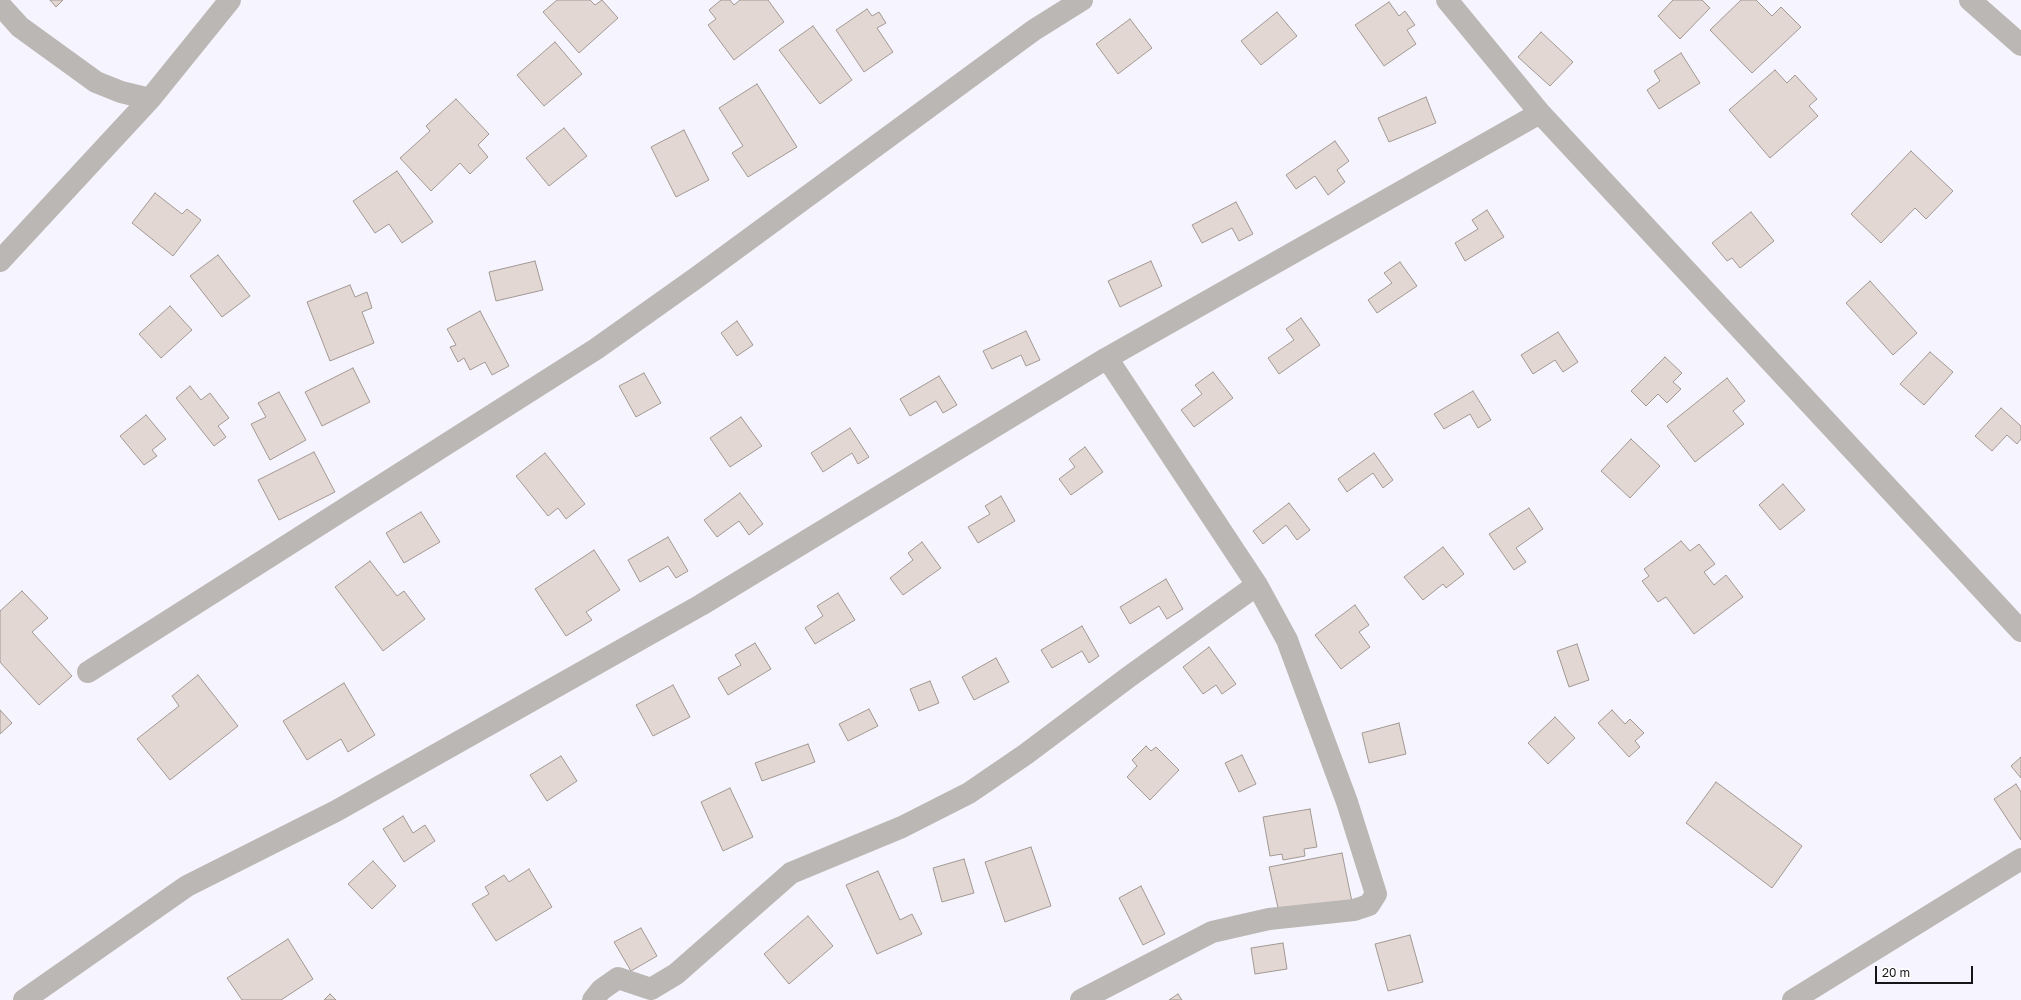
<!DOCTYPE html>
<style>
body{margin:0}
#map{position:relative;width:2021px;height:1000px;overflow:hidden;background:#f6f5ff;font-family:"Golos Text",sans-serif}
canvas{display:block}
.scale{position:absolute;left:1875px;top:966px;width:98px;height:18px;box-sizing:border-box;border:2px solid #151418;border-top:0;padding-left:5px;font-size:12px;line-height:14px;white-space:nowrap;color:#151418;-webkit-text-stroke:3px #fff;paint-order:stroke}
</style>
<div id="map">
<canvas width="2021" height="1000"></canvas>
<div class="scale">20 m</div>
</div>
<script>
const context = document.querySelector('canvas').getContext('2d');
context.lineJoin = 'round';
function fillPath(path, color) {
  context.fillStyle = color;
  context.fill(path, 'evenodd');
}
function toPath(rows) {
  const path = new Path2D();
  for (const r of rows) {
    path.moveTo(r[0], r[1]);
    for (let i = 2; i < r.length; i += 2) path.lineTo(r[i], r[i + 1]);
  }
  return path;
}
function stroke(path, color, width, dash) {
  context.strokeStyle = color;
  context.lineWidth = width;
  context.lineCap = dash ? 'butt' : 'round';
  context.setLineDash(dash || []);
  context.stroke(path);
}
const building = toPath([
 [50,0,63,0,56,7,50,0],
 [557,0,590,0,595,5,602,0,618,18,579,53,543,12,557,0],
 [721,0,730,0,734,5,740,0,768,0,784,22,734,60,708,25,716,19,709,10,721,0],
 [1673,0,1702,0,1710,8,1680,39,1658,16,1673,0],
 [1741,0,1756,0,1772,16,1781,7,1801,27,1752,73,1710,30,1741,0],
 [1389,2,1399,16,1405,11,1415,25,1407,30,1416,44,1384,66,1355,25,1389,2],
 [867,9,872,16,879,12,886,23,877,28,893,52,864,72,836,30,867,9],
 [1277,12,1297,36,1261,65,1241,41,1277,12],
 [1130,19,1152,48,1118,74,1096,44,1130,19],
 [813,26,852,80,820,104,779,50,813,26],
 [1541,32,1573,62,1550,86,1518,57,1541,32],
 [555,42,582,74,544,106,517,75,555,42],
 [1681,53,1700,83,1659,109,1647,90,1660,81,1654,71,1681,53],
 [1775,70,1787,83,1795,75,1817,99,1809,106,1818,116,1770,158,1729,110,1775,70],
 [757,84,797,147,748,177,732,153,743,146,719,108,757,84],
 [1426,97,1436,123,1389,142,1378,118,1426,97],
 [456,99,489,134,478,145,488,157,470,174,460,163,431,191,400,158,430,131,426,126,456,99],
 [564,128,587,156,549,186,526,158,564,128],
 [684,130,709,180,676,197,651,147,684,130],
 [1335,141,1349,161,1337,170,1345,182,1328,195,1315,176,1296,189,1286,175,1335,141],
 [1911,151,1953,191,1926,219,1915,208,1881,243,1851,214,1911,151],
 [397,171,433,222,402,243,389,224,375,233,353,201,397,171],
 [155,193,182,214,187,209,201,220,173,256,132,223,155,193],
 [1236,202,1253,234,1239,241,1232,228,1202,243,1192,225,1236,202],
 [1487,210,1504,237,1465,261,1455,243,1478,229,1472,220,1487,210],
 [1751,212,1774,241,1740,268,1732,258,1727,261,1712,243,1751,212],
 [218,255,250,296,222,317,190,276,218,255],
 [535,261,543,290,496,301,489,272,535,261],
 [1151,261,1162,286,1120,307,1108,281,1151,261],
 [1400,262,1417,286,1377,313,1368,300,1392,283,1384,273,1400,262],
 [1870,281,1917,333,1893,355,1846,303,1870,281],
 [350,285,355,297,367,292,372,308,362,312,374,343,330,361,307,302,350,285],
 [170,306,192,330,161,358,139,334,170,306],
 [480,311,509,366,492,375,485,362,470,370,464,358,458,362,450,347,456,345,447,329,480,311],
 [1301,318,1320,345,1279,374,1268,358,1294,340,1286,329,1301,318],
 [737,321,753,345,737,356,721,333,737,321],
 [1026,331,1040,360,1026,366,1021,355,992,369,983,351,1026,331],
 [1558,332,1578,362,1563,372,1555,360,1533,374,1521,355,1558,332],
 [1930,352,1953,372,1924,405,1900,384,1930,352],
 [1665,357,1682,373,1673,382,1681,389,1667,403,1658,394,1646,406,1631,391,1665,357],
 [353,368,370,402,322,426,305,392,353,368],
 [1213,372,1233,398,1194,427,1181,410,1202,394,1195,385,1213,372],
 [644,373,661,403,636,417,619,386,644,373],
 [939,376,957,405,943,413,936,401,910,416,900,399,939,376],
 [1727,378,1745,401,1733,411,1744,424,1695,462,1667,426,1727,378],
 [190,386,201,400,210,393,229,418,218,426,226,437,214,446,176,398,190,386],
 [1473,391,1491,420,1478,428,1470,414,1444,429,1434,414,1473,391],
 [279,392,306,440,270,460,251,424,266,417,258,403,279,392],
 [2001,408,2021,426,2021,439,2017,444,2007,435,1992,451,1975,436,2001,408],
 [146,415,166,439,152,450,157,456,144,465,120,436,146,415],
 [741,417,762,446,730,467,710,438,741,417],
 [850,428,869,457,858,464,852,453,823,472,811,453,850,428],
 [1631,439,1660,466,1630,498,1601,471,1631,439],
 [1085,447,1103,472,1071,495,1059,479,1075,467,1069,459,1085,447],
 [314,452,335,492,279,520,258,480,314,452],
 [545,453,585,504,566,519,558,508,548,516,516,476,545,453],
 [1374,453,1393,480,1383,488,1373,473,1347,492,1338,479,1374,453],
 [1783,484,1805,510,1780,530,1759,505,1783,484],
 [740,493,763,524,749,535,739,521,717,537,704,520,740,493],
 [1001,496,1015,521,978,543,968,527,990,514,985,506,1001,496],
 [1289,503,1310,530,1297,540,1286,525,1263,544,1253,531,1289,503],
 [1529,508,1543,529,1516,548,1526,562,1514,570,1489,534,1529,508],
 [421,512,440,542,404,563,386,533,421,512],
 [668,537,688,571,676,578,668,566,640,582,628,560,668,537],
 [1681,541,1690,551,1699,544,1715,564,1704,572,1714,585,1726,575,1743,597,1694,634,1666,597,1658,602,1642,581,1649,576,1644,569,1681,541],
 [922,542,941,568,903,595,890,578,913,560,908,553,922,542],
 [1443,547,1464,574,1446,588,1443,584,1423,600,1404,577,1443,547],
 [594,550,620,590,586,612,592,620,566,636,535,589,594,550],
 [370,561,397,596,404,591,425,619,383,651,335,587,370,561],
 [1166,579,1183,609,1167,619,1159,606,1130,624,1120,607,1166,579],
 [22,591,48,618,32,632,72,676,39,705,0,662,0,611,22,591],
 [838,593,855,620,815,644,805,628,823,616,817,606,838,593],
 [1355,605,1369,625,1359,632,1370,647,1341,669,1315,635,1355,605],
 [1082,626,1099,656,1089,663,1082,651,1052,668,1041,650,1082,626],
 [755,643,771,669,728,695,718,678,741,665,735,655,755,643],
 [1577,644,1589,680,1569,687,1557,651,1577,644],
 [1209,647,1236,684,1222,694,1216,685,1203,694,1183,667,1209,647],
 [996,658,1009,682,974,700,962,677,996,658],
 [198,675,238,726,170,780,137,739,179,706,172,696,198,675],
 [930,681,939,703,919,711,910,689,930,681],
 [344,683,375,735,348,752,341,739,307,760,283,721,344,683],
 [673,685,690,717,653,736,636,705,673,685],
 [869,709,878,726,848,741,839,724,869,709],
 [0,710,12,723,0,734,0,710],
 [1612,710,1625,724,1630,719,1644,733,1635,741,1640,747,1629,757,1598,723,1612,710],
 [1555,717,1575,738,1548,764,1528,743,1555,717],
 [1399,723,1406,754,1369,763,1362,733,1399,723],
 [808,744,815,762,762,781,755,763,808,744],
 [1146,746,1151,751,1156,747,1179,770,1150,800,1127,777,1137,766,1132,760,1146,746],
 [1242,755,1256,784,1239,792,1225,763,1242,755],
 [561,756,577,781,547,801,530,775,561,756],
 [2021,757,2021,778,2011,766,2021,757],
 [1716,782,1802,846,1772,888,1686,823,1716,782],
 [2016,784,2021,792,2021,840,1994,799,2016,784],
 [730,788,753,837,723,851,701,802,730,788],
 [1310,809,1317,847,1304,849,1305,856,1283,860,1282,854,1270,856,1263,817,1310,809],
 [403,816,413,833,425,825,435,841,404,862,383,829,403,816],
 [1031,847,1051,906,1005,922,985,862,1031,847],
 [1342,853,1352,902,1280,917,1269,867,1342,853],
 [964,859,974,893,942,902,933,868,964,859],
 [373,861,396,886,372,909,348,884,373,861],
 [529,869,552,907,496,941,472,904,489,894,485,887,504,875,509,882,529,869],
 [878,871,900,920,912,914,922,934,877,954,846,885,878,871],
 [1141,886,1165,934,1143,945,1119,898,1141,886],
 [808,916,833,946,789,984,764,954,808,916],
 [641,928,657,956,631,971,614,942,641,928],
 [1410,935,1423,982,1388,991,1375,944,1410,935],
 [288,939,313,979,281,1000,242,1000,227,978,288,939],
 [1283,943,1287,969,1255,974,1251,948,1283,943],
 [330,994,336,1000,324,1000,330,994],
 [1178,994,1182,1000,1169,1000,1178,994]
]);
fillPath(building, '#e2d7d2');
stroke(building, '#a29893', 1);
stroke(toPath([
 [1447,0,1540,113,2021,631],
 [1970,0,2021,45],
 [0,5,20,27,96,82,121,92,150,99],
 [0,261,150,99,230,0],
 [88,672,596,349,696,278,1034,30,1082,0],
 [24,1000,187,886,336,811,701,605,1107,358,1540,113],
 [593,1000,601,990,618,978,651,989,676,974,791,873,902,827,969,793,1026,754,1130,676,1257,585],
 [1081,1000,1212,932,1269,919,1354,910,1369,905,1376,894,1347,802,1287,640,1257,585,1107,358],
 [1793,1000,2021,859]
]), '#bbb7b4', 22);
</script>
